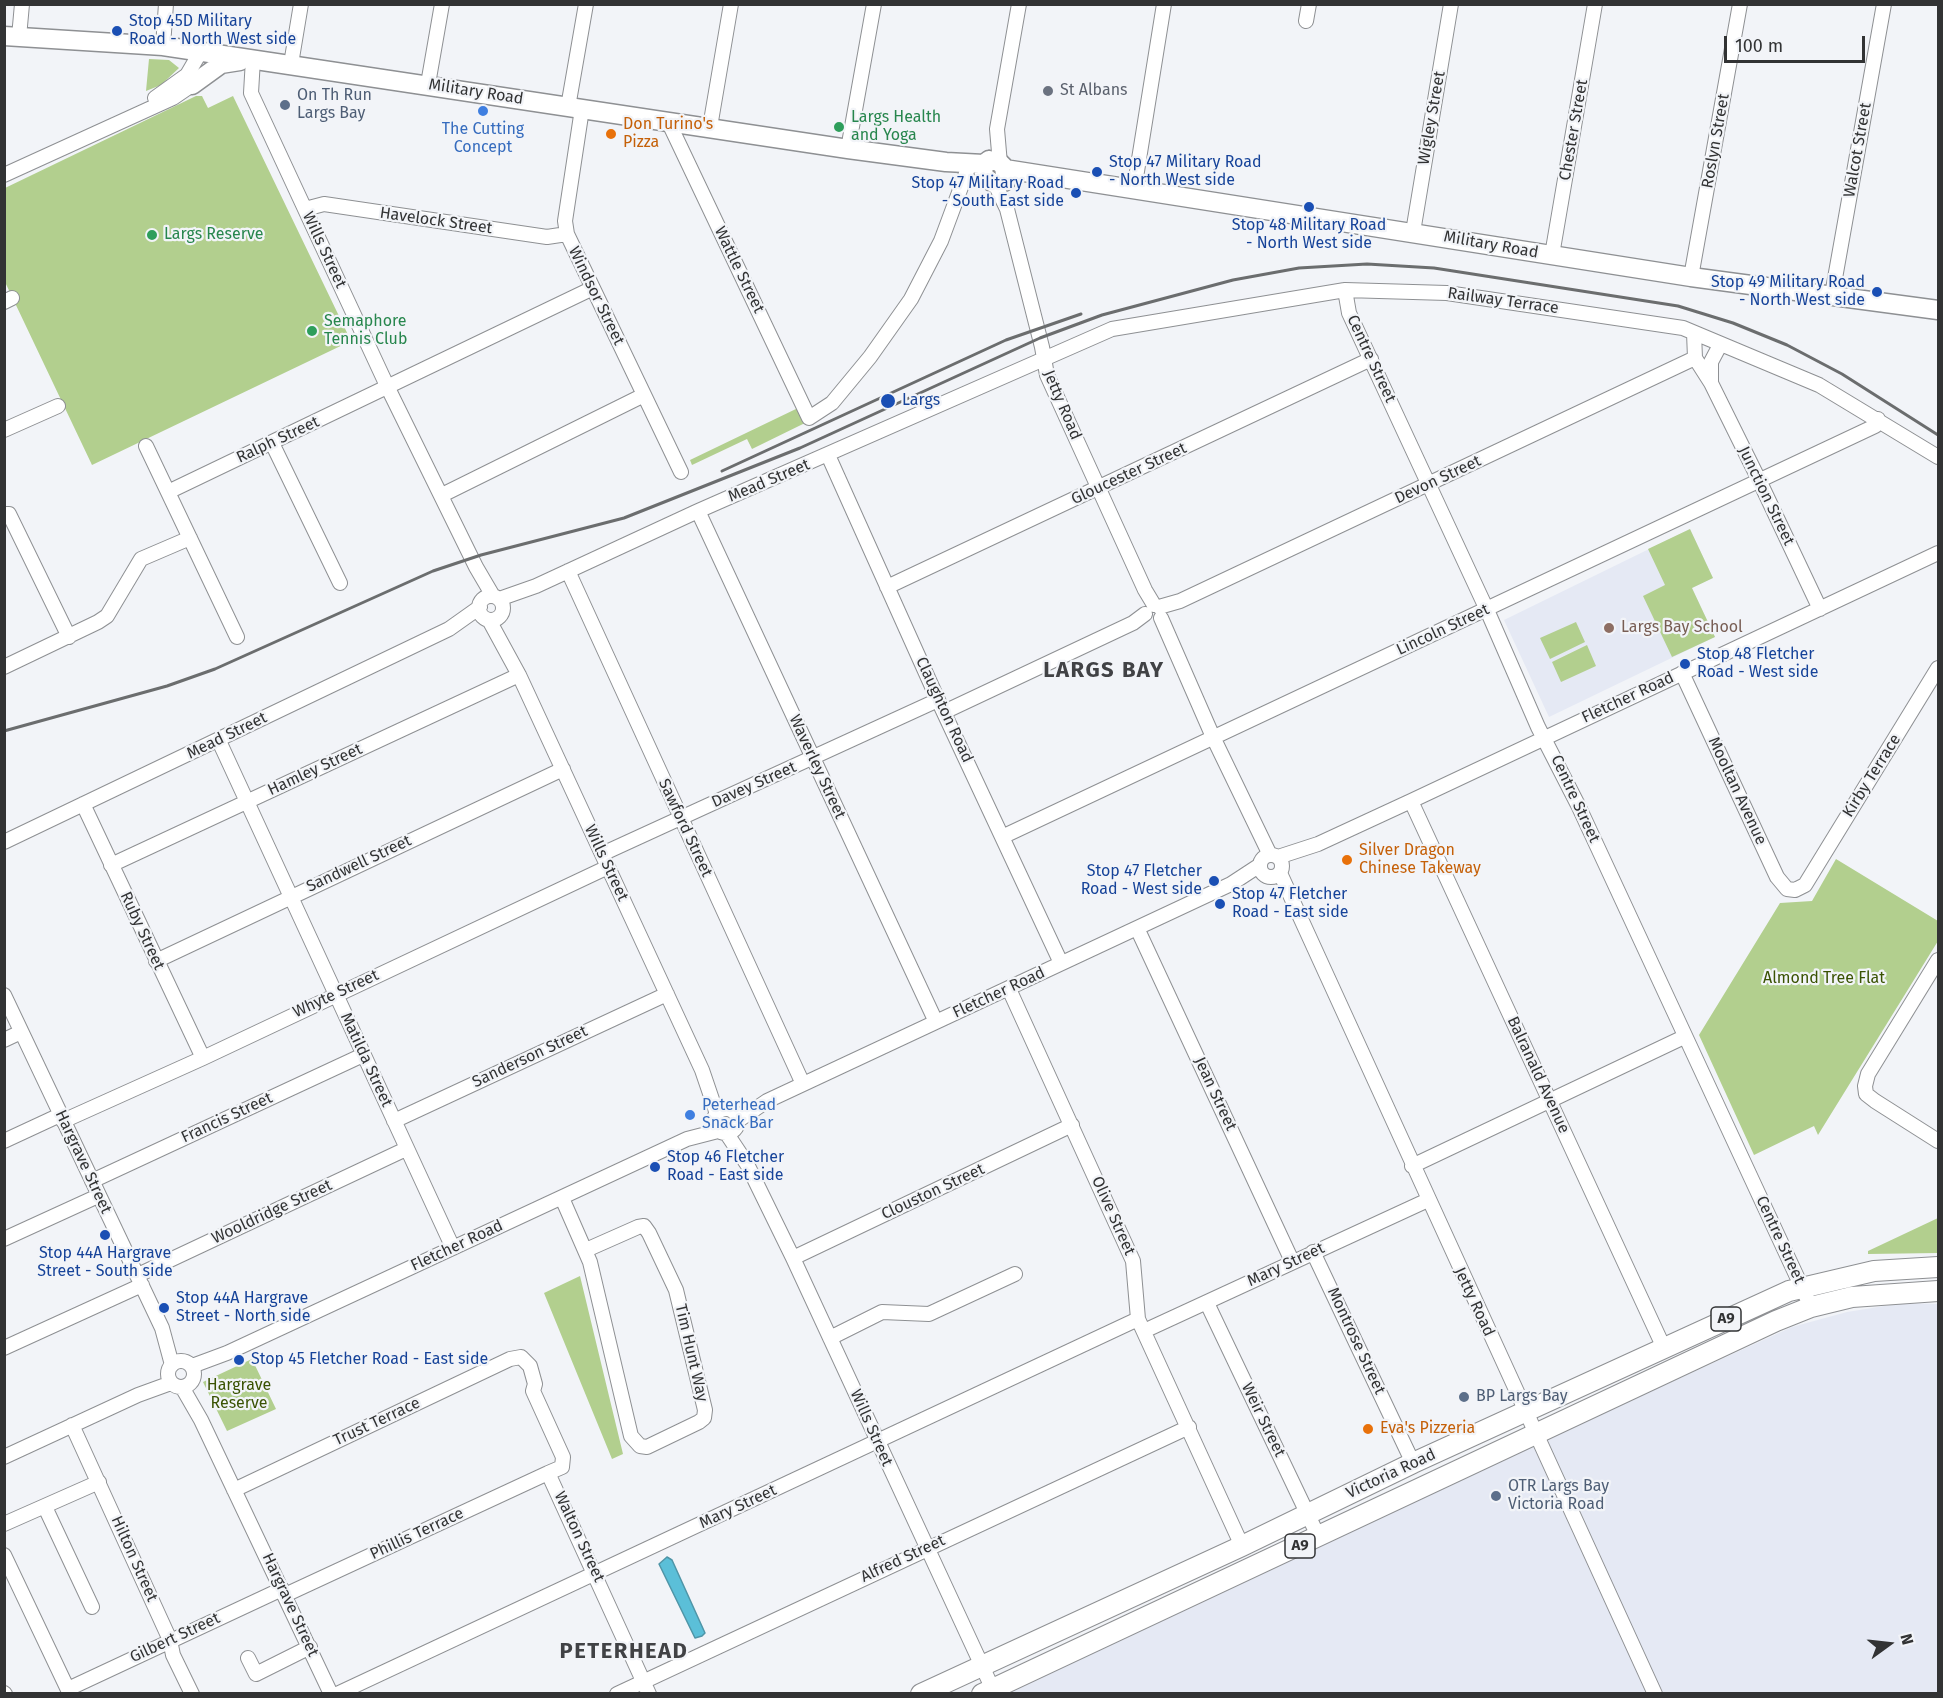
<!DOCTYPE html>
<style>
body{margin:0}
#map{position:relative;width:1943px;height:1698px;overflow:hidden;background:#f2f4f8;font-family:"Fira Sans",sans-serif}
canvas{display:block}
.frame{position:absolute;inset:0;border:6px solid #323334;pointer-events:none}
.north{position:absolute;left:1859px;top:1614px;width:60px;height:60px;-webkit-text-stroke:4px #f2f4f8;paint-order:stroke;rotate:75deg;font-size:16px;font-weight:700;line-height:24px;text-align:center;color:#323334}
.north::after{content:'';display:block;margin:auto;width:21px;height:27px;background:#323334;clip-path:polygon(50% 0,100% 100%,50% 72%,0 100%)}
.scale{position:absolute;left:1724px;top:36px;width:141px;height:27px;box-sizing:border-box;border:3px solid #323334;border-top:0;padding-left:8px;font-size:18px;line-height:21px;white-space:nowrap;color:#323334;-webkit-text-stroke:4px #f2f4f8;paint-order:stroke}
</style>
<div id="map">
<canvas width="1943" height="1698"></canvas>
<div class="frame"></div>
<div class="north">N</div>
<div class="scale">100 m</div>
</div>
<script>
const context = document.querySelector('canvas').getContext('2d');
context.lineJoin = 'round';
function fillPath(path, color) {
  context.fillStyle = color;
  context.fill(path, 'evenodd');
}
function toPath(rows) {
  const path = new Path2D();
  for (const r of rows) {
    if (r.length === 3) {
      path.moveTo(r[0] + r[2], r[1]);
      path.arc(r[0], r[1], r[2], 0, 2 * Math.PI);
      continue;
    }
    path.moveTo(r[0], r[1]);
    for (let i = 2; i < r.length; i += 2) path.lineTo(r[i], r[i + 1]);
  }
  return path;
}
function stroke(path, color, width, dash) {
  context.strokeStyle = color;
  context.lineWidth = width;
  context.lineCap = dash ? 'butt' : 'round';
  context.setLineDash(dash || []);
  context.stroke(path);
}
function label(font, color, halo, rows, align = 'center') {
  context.font = font + ' "Fira Sans",sans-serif';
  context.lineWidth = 4.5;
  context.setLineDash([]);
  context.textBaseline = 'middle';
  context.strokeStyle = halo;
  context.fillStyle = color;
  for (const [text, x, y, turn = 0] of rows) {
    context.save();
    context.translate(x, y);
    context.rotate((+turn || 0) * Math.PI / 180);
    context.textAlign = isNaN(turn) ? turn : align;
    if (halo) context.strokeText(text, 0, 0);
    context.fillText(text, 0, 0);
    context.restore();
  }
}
fillPath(toPath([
 [1690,529,1713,578,1692,588,1715,637,1549,717,1504,620],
 [1903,1303,1938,1304,1938,1693,1006,1694,1559,1433,1792,1327,1847,1312]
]), '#e5e9f4');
fillPath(toPath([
 [149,59,169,60,179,68,161,85,146,91],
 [196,96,202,96,208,108,233,96,351,341,92,465,5,282,5,188],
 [798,408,805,423,752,449,747,439,692,465,690,460],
 [1690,529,1713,578,1692,588,1715,637,1672,657,1643,596,1665,585,1648,549],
 [1576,622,1585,642,1550,659,1540,638],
 [1587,645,1596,666,1561,682,1552,662],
 [1836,859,1938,921,1938,941,1818,1135,1814,1126,1754,1155,1699,1035,1780,903,1812,901],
 [1938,1218,1938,1253,1868,1254,1868,1251],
 [580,1276,623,1454,612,1459,544,1293],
 [252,1359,276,1409,227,1431,203,1382]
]), '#b2cf8e');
const water = toPath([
 [667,1557,672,1560,705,1633,702,1636,695,1638,659,1564,667,1557]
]);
fillPath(water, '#5bbfd8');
stroke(water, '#4f95a7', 1.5);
const minor = toPath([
 [1306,21,1309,4],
 [19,37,22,4],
 [163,46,166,4],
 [253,59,251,93,388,388,476,567,493,596],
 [291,64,301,4],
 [428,84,442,4],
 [155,98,187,75,201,51],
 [568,107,586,4],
 [582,109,565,221,567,234,681,472],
 [668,121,809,418,832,403,870,357,911,299,941,241,967,171],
 [710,127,731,4],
 [848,149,874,4],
 [1000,164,997,129,1019,4],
 [4,175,173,98,192,85,198,78],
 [995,184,1007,209,1042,347,1047,375,1145,590,1154,605],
 [1134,190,1164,4],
 [305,209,324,204,547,237,567,234],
 [1413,232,1451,4],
 [1552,255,1595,4],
 [1691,277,1740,4],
 [1345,290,1349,313,1487,610,1538,727,1578,805,1811,1307],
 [1832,295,1884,4],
 [4,302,12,298],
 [1694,333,1695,358,1711,383,1759,480,1820,609],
 [1711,383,1711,362,1720,345],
 [4,430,58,406],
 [272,443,340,583],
 [146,446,237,637],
 [828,455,938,700,1061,963],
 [168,492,591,289],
 [442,495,644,395],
 [698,511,936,1022],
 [4,514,9,514,69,637],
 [568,571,803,1084],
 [887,587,1371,359],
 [491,608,12],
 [499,599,536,586,698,511,1112,329,1345,290,1447,293,1683,328,1819,385,1938,457],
 [1159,607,1180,601,1695,358],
 [1161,618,1213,737,1270,855],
 [489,620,519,675,702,1070,717,1114],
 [4,667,98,622,107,616,141,559,190,538],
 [1682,673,1777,877,1787,889,1795,890,1805,885,1938,668],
 [944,712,1133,623,1145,614],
 [219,741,453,1248],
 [1411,801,1664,1348],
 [83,804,203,1058],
 [1004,836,1875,426,1878,419],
 [4,842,449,629,480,607],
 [602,854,938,700],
 [1271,866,11],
 [1278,857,1318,844,1411,801,1938,553],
 [111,865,519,675],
 [1280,873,1655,1694],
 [1137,928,1292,1261],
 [1938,960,1868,1074,1865,1086,1866,1094,1875,1101,1938,1141],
 [156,961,563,769],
 [1009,989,1133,1261,1138,1319,1242,1546],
 [4,995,162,1328,172,1365],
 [4,1040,21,1032],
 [726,1121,12],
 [739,1120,767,1101,1231,884,1260,865],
 [63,1121,203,1058,608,867],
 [394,1121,667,994],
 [727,1134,747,1164,793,1258,995,1694],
 [4,1141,60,1115],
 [1412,1166,1684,1037],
 [92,1181,363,1055],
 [562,1198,590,1262,631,1436,640,1446,647,1447,699,1422,704,1418,705,1410,676,1290,649,1233,644,1226,638,1227,586,1250],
 [4,1239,98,1196],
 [1313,1252,1413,1463],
 [793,1258,1072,1125],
 [138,1275,406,1149],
 [1207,1303,1319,1538],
 [1144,1331,1428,1200],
 [830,1338,882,1312,929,1314,1015,1274],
 [4,1348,142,1285],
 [181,1374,13],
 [192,1366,227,1353,687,1139,718,1131],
 [182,1387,201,1420,331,1694],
 [72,1425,170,1640,173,1655,192,1694],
 [4,1457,138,1395,171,1383],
 [234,1490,510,1359,521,1357,530,1366,535,1384,533,1391,563,1457,562,1467,548,1473,649,1694],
 [45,1507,92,1607],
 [4,1524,99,1482],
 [4,1555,70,1694],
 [285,1595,548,1473],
 [248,1658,256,1674,310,1647],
 [68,1689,282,1589],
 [4,1693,5,1694],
 [337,1694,1138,1319],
 [617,1694,1189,1427]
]);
const major = toPath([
 [4,36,163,46,848,149,946,162,984,164],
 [192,85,221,64,240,61],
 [989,160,999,162,1004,167,1006,181,995,184,984,177,983,165,989,160],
 [1005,169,1691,277,1938,310]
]);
const highway = toPath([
 [921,1694,1242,1546,1413,1463,1789,1291,1874,1271,1938,1267],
 [982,1694,1776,1321,1811,1307,1852,1297,1938,1291]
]);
stroke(minor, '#8e9093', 16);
stroke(major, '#8e9093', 21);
stroke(highway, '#8e9093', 22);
stroke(minor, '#fff', 14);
stroke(major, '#fff', 18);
stroke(highway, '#fff', 20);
stroke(toPath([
 [722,471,1006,340,1081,314],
 [4,731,167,686,215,669,433,571,481,555,624,518,800,448,1040,338,1102,315,1233,280,1299,268,1367,264,1434,268,1678,306,1733,323,1787,345,1842,374,1938,435]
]), '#6b6d6e', 3);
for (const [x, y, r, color] of [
 [117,31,6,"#1a4fb4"],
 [1048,91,6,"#6b7280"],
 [285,105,6,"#5c6f8a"],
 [483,111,6,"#3f7fe0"],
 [839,127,6,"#2e9e5b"],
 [611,134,6,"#e8710a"],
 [1097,172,6,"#1a4fb4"],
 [1076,193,6,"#1a4fb4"],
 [1309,207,6,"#1a4fb4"],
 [152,235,6,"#2e9e5b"],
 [1877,292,6,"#1a4fb4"],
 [312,331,6,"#2e9e5b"],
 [888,401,8,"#1a4fb4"],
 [1609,628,6,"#8d6e63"],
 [1685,664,6,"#1a4fb4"],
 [1347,860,6,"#e8710a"],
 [1214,881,6,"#1a4fb4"],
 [1220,904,6,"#1a4fb4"],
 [690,1115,6,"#3f7fe0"],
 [655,1167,6,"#1a4fb4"],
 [105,1235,6,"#1a4fb4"],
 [164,1308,6,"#1a4fb4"],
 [239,1360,6,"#1a4fb4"],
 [1464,1397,6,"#5c6f8a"],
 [1368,1429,6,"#e8710a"],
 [1496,1496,6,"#5c6f8a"]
]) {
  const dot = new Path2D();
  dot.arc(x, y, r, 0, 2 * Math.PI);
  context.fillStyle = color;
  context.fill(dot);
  stroke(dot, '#f2f4f8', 2);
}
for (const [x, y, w] of [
 [1726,1319,30],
 [1300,1546,30]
]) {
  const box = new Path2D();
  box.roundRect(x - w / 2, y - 12, w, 24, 4.5);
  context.fillStyle = '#f2f4f8';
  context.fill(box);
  stroke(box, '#323334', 1.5);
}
label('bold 15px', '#323334', null, [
 ["A9",1726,1319],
 ["A9",1300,1546]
]);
label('16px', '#164399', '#f2f4f8', [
 ["Stop 45D Military",129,22],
 ["Road - North West side",129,40],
 ["Stop 47 Military Road",1109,163],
 ["- North West side",1109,181],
 ["Stop 47 Military Road",1064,184,"right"],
 ["- South East side",1064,202,"right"],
 ["Stop 48 Military Road",1309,226,"center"],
 ["- North West side",1309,244,"center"],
 ["Stop 49 Military Road",1865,283,"right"],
 ["- North West side",1865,301,"right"],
 ["Largs",902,401],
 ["Stop 48 Fletcher",1697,655],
 ["Road - West side",1697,673],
 ["Stop 47 Fletcher",1202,872,"right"],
 ["Road - West side",1202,890,"right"],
 ["Stop 47 Fletcher",1232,895],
 ["Road - East side",1232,913],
 ["Stop 46 Fletcher",667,1158],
 ["Road - East side",667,1176],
 ["Stop 44A Hargrave",105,1254,"center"],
 ["Street - South side",105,1272,"center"],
 ["Stop 44A Hargrave",176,1299],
 ["Street - North side",176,1317],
 ["Stop 45 Fletcher Road - East side",251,1360]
], 'left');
label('16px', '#5b616d', '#f2f4f8', [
 ["St Albans",1060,91]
], 'left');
label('16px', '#323334', '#f2f4f8', [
 ["Military Road",476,92,9],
 ["Wigley Street",1432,118,-80],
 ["Chester Street",1574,130,-80],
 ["Roslyn Street",1716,141,-80],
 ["Walcot Street",1858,150,-80],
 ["Havelock Street",436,221,8],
 ["Military Road",1491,245,10],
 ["Wills Street",324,250,65],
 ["Wattle Street",739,270,64],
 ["Windsor Street",596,296,64],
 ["Railway Terrace",1503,301,8],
 ["Centre Street",1371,359,65],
 ["Jetty Road",1062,405,67],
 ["Ralph Street",278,440,-25],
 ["Gloucester Street",1129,474,-25],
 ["Devon Street",1438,480,-25],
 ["Mead Street",769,481,-23],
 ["Junction Street",1766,496,64],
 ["Lincoln Street",1443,630,-25],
 ["Fletcher Road",1628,698,-25],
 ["Claughton Road",944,710,65],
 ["Mead Street",227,736,-26],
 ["Waverley Street",817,767,65],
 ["Hamley Street",315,770,-25],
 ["Kirby Terrace",1872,776,-58],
 ["Davey Street",754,785,-24],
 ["Mooltan Avenue",1737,791,65],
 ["Centre Street",1575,799,65],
 ["Sawford Street",685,828,65],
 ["Wills Street",606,863,65],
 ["Sandwell Street",359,864,-25],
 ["Ruby Street",142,931,65],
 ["Fletcher Road",999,993,-25],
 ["Whyte Street",336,994,-25],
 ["Sanderson Street",530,1057,-25],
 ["Matilda Street",366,1060,65],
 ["Balranald Avenue",1538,1075,65],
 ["Jean Street",1215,1094,65],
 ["Francis Street",227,1118,-25],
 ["Hargrave Street",83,1162,65],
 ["Clouston Street",933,1192,-25],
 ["Wooldridge Street",272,1212,-25],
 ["Olive Street",1113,1216,66],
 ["Centre Street",1780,1240,65],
 ["Fletcher Road",457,1246,-25],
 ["Mary Street",1286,1265,-25],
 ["Jetty Road",1474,1302,65],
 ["Montrose Street",1356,1341,65],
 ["Tim Hunt Way",691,1353,77],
 ["Weir Street",1263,1420,64],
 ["Trust Terrace",377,1422,-25],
 ["Wills Street",871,1428,66],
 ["Victoria Road",1391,1474,-25],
 ["Mary Street",738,1507,-25],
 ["Phillis Terrace",417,1534,-25],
 ["Walton Street",579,1537,65],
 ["Hilton Street",134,1559,66],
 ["Alfred Street",903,1559,-25],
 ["Hargrave Street",290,1605,65],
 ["Gilbert Street",175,1638,-25]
]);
label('16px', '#4e5e75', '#f2f4f8', [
 ["On Th Run",297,96],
 ["Largs Bay",297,114],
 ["BP Largs Bay",1476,1397],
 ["OTR Largs Bay",1508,1487],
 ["Victoria Road",1508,1505]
], 'left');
label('16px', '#27864d', '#f2f4f8', [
 ["Largs Health",851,118],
 ["and Yoga",851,136],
 ["Largs Reserve",164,235],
 ["Semaphore",324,322],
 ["Tennis Club",324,340]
], 'left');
label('16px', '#c56008', '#f2f4f8', [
 ["Don Turino's",623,125],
 ["Pizza",623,143],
 ["Silver Dragon",1359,851],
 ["Chinese Takeway",1359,869],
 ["Eva's Pizzeria",1380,1429]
], 'left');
label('16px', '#366cbe', '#f2f4f8', [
 ["The Cutting",483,130],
 ["Concept",483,148],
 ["Peterhead",702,1106,"left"],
 ["Snack Bar",702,1124,"left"]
]);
label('16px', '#785e54', '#f2f4f8', [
 ["Largs Bay School",1621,628]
], 'left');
label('16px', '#3a5303', '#f2f4f8', [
 ["Almond Tree Flat",1824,979],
 ["Hargrave",239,1386],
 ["Reserve",239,1404]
]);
context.letterSpacing = '1.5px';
label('bold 22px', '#414245', '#f2f4f8', [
 ["LARGS BAY",1104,671],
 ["PETERHEAD",624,1652]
]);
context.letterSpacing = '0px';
</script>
